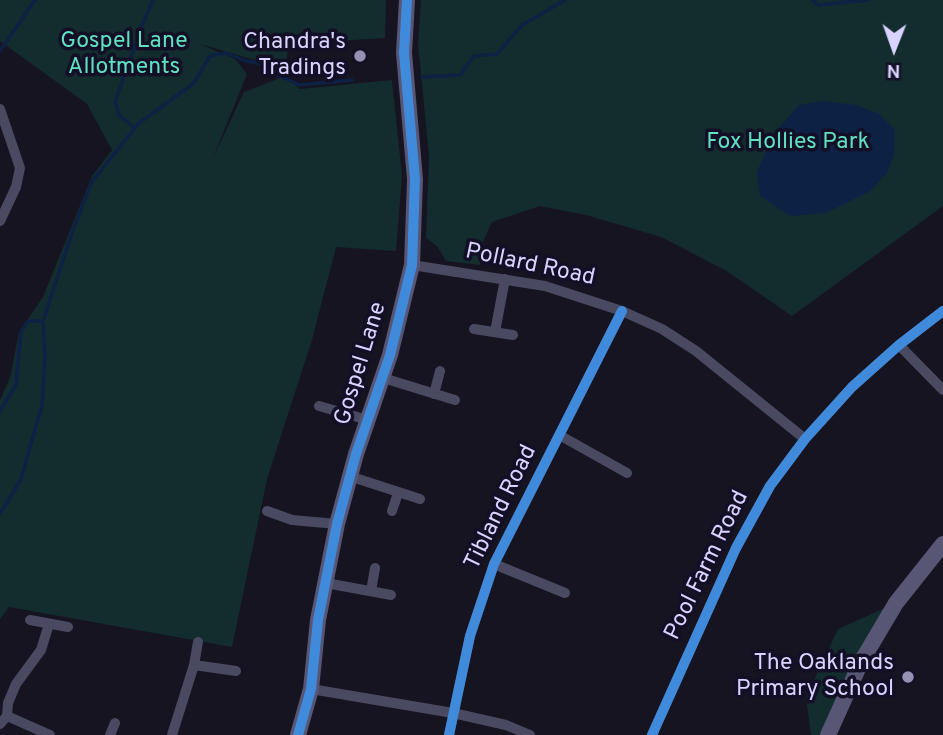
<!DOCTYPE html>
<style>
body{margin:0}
#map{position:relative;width:943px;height:735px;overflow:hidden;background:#161421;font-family:Overpass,sans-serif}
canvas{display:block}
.north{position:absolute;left:859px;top:14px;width:70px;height:70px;-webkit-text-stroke:5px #130f26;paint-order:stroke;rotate:181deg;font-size:19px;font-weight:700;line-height:28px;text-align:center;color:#d9d4ff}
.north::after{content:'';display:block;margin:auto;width:24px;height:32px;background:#d9d4ff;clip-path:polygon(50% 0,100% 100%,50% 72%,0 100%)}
</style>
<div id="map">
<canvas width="943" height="735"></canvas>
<div class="north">N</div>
</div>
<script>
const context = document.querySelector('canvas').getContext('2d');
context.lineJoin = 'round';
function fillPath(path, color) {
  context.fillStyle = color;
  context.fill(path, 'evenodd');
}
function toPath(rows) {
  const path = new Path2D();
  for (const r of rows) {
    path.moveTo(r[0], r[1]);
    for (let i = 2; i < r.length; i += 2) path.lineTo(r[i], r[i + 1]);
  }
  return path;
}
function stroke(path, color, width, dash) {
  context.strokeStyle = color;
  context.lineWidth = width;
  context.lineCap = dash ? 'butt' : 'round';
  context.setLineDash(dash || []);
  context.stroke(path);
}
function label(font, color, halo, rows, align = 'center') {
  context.font = font + ' Overpass,sans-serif';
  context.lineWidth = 7;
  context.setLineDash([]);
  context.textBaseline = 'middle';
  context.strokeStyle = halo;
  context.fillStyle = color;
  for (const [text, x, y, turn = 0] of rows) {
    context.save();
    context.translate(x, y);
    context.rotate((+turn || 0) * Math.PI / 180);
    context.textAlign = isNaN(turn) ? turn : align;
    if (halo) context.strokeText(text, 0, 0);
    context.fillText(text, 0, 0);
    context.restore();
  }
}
fillPath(toPath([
 [0,0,386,0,385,38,288,44,286,76,300,89,392,80,402,176,396,251,336,247,312,340,267,479,232,647,9,607,0,619,0,400,10,378,19,332,43,297,92,176,112,150,87,104,0,41],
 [200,44,268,64,285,76,244,92,213,158,247,74,235,59],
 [421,0,943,0,943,206,792,316,725,270,661,237,586,215,540,206,492,222,483,242,480,265,446,261,437,246,426,238,429,156,418,44],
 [896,603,828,735,811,735,806,697,838,629]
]), '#132c2d');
fillPath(toPath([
 [823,101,855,105,879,114,895,130,894,154,887,173,870,191,826,213,790,216,760,196,757,172,773,135,799,105]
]), '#0d2144');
stroke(toPath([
 [813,0,818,5,868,0],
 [140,30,153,0],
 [0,51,35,0],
 [422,77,460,75,474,56,497,54,522,25,565,0],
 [135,128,119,115,115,102,139,35],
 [0,411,16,385,21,332,28,321,43,321],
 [0,514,21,479,42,405,45,357,43,321,71,236,91,183,138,124,194,83,210,56,226,53,246,61,268,65,275,74,300,85,352,80]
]), '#0d2144', 3.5);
stroke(toPath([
 [0,109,20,168,16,187,0,221],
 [412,265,545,286,622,311,662,329,696,351,805,439],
 [474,329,513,335],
 [495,332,505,279],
 [899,345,943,390],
 [383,378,455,400],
 [434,394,440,371],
 [319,406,368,420],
 [344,412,350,393],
 [561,436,627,473],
 [349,476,420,499],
 [267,511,292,520,337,524],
 [392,511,398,493],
 [494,564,565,593],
 [326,583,391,595],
 [371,591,375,568],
 [30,620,68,627],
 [194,665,236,671],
 [311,689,453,713,506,725,530,735],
 [7,716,8,703,16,684,41,650,49,624],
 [0,724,7,716,50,735],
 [110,735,115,723],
 [172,735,194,665,198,642],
 [449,735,470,636,494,564,622,311],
 [652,735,736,548,770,486,805,439,852,387,899,345,943,311]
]), '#4a4962', 10);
stroke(toPath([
 [298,735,311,689,318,620,337,524,356,454,390,355,412,265,415,179,404,53,407,0],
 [828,735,861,662,896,603,943,544]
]), '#575674', 16);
stroke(toPath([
 [298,735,311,689,318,620,337,524,356,454,390,355,412,265,415,179,404,53,407,0],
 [449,735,470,636,494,564,622,311],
 [652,735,736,548,770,486,805,439,852,387,899,345,943,311]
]), '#408adc', 10);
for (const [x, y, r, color] of [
 [360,56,7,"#9591b1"],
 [908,677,7,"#9591b1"]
]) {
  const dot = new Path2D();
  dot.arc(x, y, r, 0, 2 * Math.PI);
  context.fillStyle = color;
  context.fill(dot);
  stroke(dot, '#130f26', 2.5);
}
label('23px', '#5fe0c0', '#130f26', [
 ["Gospel Lane",124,42],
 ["Allotments",124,68],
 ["Fox Hollies Park",788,143]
]);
label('23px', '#d9d4ff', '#130f26', [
 ["Chandra's",346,43],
 ["Tradings",346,69],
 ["The Oaklands",894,664],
 ["Primary School",894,690]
], 'right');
label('23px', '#d9d4ff', '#130f26', [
 ["Pollard Road",530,266,12],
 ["Gospel Lane",362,364,-73],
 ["Tibland Road",502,508,-64],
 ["Pool Farm Road",708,566,-64]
]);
</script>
